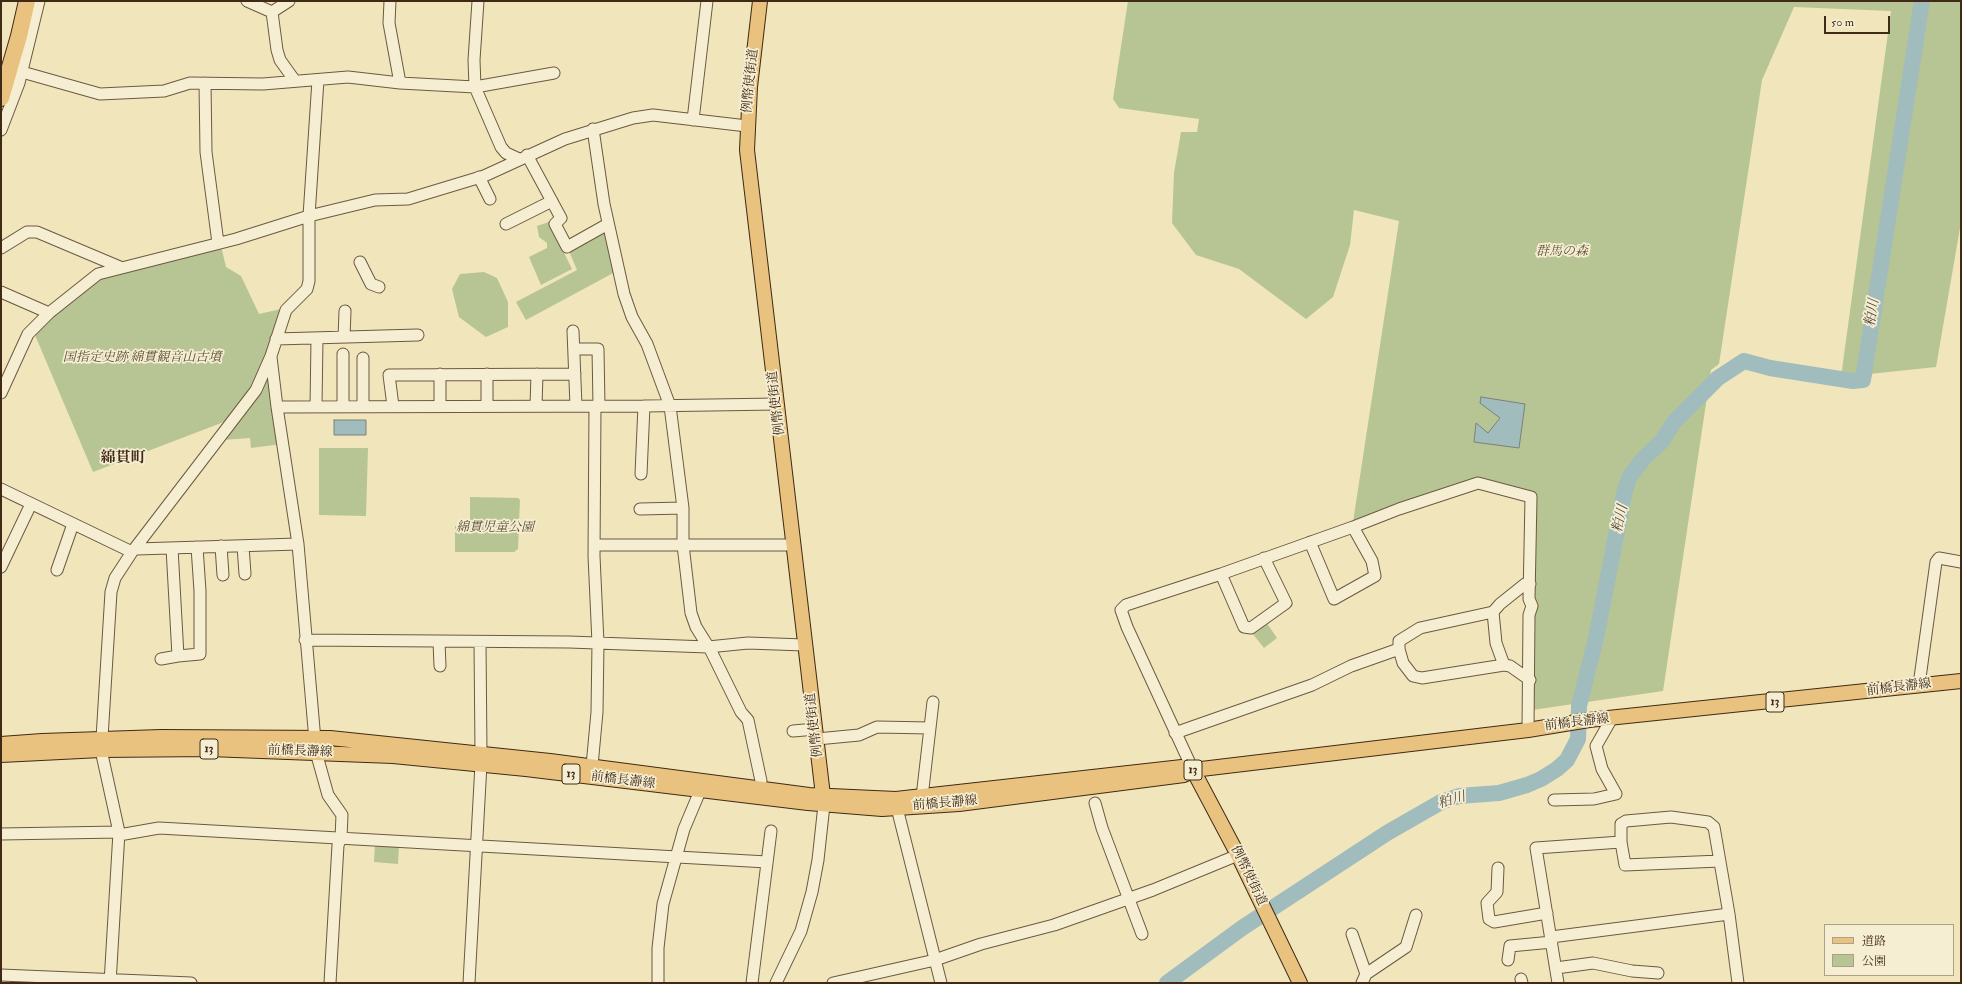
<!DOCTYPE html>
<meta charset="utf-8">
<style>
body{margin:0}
#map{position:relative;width:1962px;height:984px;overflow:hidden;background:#f1e5bc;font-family:"IM FELL Double Pica","Noto Serif JP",serif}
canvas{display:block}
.frame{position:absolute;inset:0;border:2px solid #402a16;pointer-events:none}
.legend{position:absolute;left:1824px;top:924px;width:130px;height:52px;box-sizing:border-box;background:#f6eed3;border:1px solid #ada087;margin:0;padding:5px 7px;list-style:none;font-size:12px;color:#402a16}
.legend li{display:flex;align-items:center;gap:8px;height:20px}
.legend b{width:20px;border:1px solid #ada087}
.scale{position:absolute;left:1824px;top:16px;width:66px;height:18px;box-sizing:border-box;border:2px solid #402a16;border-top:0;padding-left:5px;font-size:12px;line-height:14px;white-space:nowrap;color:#402a16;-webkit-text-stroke:3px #f6eed3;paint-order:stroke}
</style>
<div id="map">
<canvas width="1962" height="984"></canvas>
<div class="frame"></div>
<ul class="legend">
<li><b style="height:5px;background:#e8c27e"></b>道路</li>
<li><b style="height:11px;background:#b6c593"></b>公園</li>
</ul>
<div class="scale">50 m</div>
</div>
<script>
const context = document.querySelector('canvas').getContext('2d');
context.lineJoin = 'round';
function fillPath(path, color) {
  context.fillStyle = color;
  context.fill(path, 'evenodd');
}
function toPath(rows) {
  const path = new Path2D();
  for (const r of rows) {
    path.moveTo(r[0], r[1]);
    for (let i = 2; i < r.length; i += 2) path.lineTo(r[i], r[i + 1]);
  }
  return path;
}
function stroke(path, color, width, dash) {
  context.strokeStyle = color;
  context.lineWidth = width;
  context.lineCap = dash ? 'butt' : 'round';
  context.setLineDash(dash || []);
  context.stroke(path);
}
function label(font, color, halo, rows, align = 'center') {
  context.font = font + ' "IM FELL Double Pica","Noto Serif JP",serif';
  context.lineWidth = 3.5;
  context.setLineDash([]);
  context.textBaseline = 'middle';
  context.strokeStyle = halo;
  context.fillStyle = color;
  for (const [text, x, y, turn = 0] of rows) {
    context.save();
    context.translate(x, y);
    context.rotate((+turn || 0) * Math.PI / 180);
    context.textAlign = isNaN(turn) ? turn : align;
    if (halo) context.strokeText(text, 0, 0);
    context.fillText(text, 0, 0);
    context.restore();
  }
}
fillPath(toPath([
 [1128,1,1961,1,1961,222,1936,367,1841,377,1891,11,1794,7,1762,80,1719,364,1711,370,1663,691,1532,710,1536,495,1478,479,1353,522,1399,221,1354,210,1350,245,1333,297,1306,319,1239,269,1196,255,1172,223,1174,173,1181,132,1197,132,1199,119,1119,108,1113,99],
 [549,222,572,269,541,285,529,257,547,248,547,243,539,237,537,226],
 [606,231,615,272,526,320,516,302,577,270,569,251],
 [221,246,226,267,241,276,259,314,281,309,267,351,282,444,251,448,250,438,222,440,229,420,93,472,35,335,50,317,101,276],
 [484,272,497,278,508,302,508,327,486,337,459,317,452,289,460,274],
 [319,448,368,448,366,516,319,515],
 [470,497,518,498,520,500,518,549,514,552,455,552,455,526,470,526],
 [1266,622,1277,638,1264,648,1252,633],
 [375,844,399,846,398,864,374,862]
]), '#b6c593');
const water = toPath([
 [1481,397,1525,404,1519,448,1474,442,1476,423,1488,433,1500,418,1480,403,1481,397],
 [334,420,366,420,366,435,334,435,334,420]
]);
fillPath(water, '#a1bcbd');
stroke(water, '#7a827a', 1);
stroke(toPath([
 [1167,983,1242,928,1387,833,1441,802,1459,796,1499,793,1527,785,1541,779,1557,769,1567,760,1578,739,1579,706,1596,638,1625,490,1630,476,1644,458,1662,441,1674,422,1718,378,1744,361,1770,368,1853,381,1863,380,1922,1]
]), '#a1bcbd', 16);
const minor = toPath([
 [247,1,272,12],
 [289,1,272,12,277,50,280,60,295,81],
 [390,1,389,23,400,83],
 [478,1,474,60,475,87,501,147,506,153,519,159],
 [22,72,100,94,164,91,190,83,263,84,348,77,400,83,475,87,554,73],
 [205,83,206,152,218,243],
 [693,120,707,1],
 [593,129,604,204,624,294,632,317,647,344,670,406,683,508,683,545,691,613,696,627,711,651,741,712,748,720,761,781,759,788],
 [1,130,19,83,39,1],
 [527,155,561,218,555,224,567,247,608,224],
 [479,177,490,199],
 [506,224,552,201],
 [1,248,27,232,37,232,120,267],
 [360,262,371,284,379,287],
 [1,292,49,313],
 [573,331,576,406],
 [344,337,345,311],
 [276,339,418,335],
 [574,349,598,349,599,406],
 [343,354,343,407],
 [271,357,277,407,298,544,316,752,328,795,342,815,341,838,338,845,330,983],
 [487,374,487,406],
 [1,393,28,334,49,313,98,274,236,239,309,216,375,200,408,199,484,176,565,139,633,118,653,115,747,126],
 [393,406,389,375,575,374],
 [440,406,440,374],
 [536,406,537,374],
 [277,407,644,406,777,404],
 [316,407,317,338],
 [363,407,363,358],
 [641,474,644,406],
 [1,489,132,552],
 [640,509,683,508],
 [1310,542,1334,599,1375,576,1372,561,1353,527],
 [594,545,793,545],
 [221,546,223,575],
 [243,546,245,574],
 [137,549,298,544],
 [1,567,31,504],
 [57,570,73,524],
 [1221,574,1244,627,1251,628,1286,603,1264,558],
 [1493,612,1496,643,1504,665],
 [305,640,569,642,708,647,748,643,804,645],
 [439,642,440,666],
 [480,642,481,753],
 [178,656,200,654,200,591,197,547],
 [161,659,178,656,172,548],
 [1530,680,1510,666,1504,665,1422,678,1413,676,1403,663,1399,649,1399,641,1420,628,1493,612,1500,604,1525,584,1530,584],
 [1919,685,1936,562,1939,558,1961,562],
 [793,731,816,729],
 [1175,733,1312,685,1351,666,1399,649],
 [102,738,111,592,115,578,132,552,256,390,271,356,286,310,307,289,309,281,309,216,318,80],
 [817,739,859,735,877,727,930,728],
 [101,750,119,832,110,983],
 [592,766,597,712,598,643,594,556,595,406],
 [1193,770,1127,627,1121,610,1126,605,1221,574,1353,527,1399,509,1478,483,1531,497,1529,599,1532,606,1529,615,1528,730],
 [922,797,933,702],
 [1554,800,1594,799,1616,794,1602,769,1596,746,1612,718],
 [1095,803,1102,828,1142,934],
 [897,808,941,983],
 [1,834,119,832],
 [119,835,159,828,767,862],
 [1621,842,1625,865,1720,861],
 [1498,868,1497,892,1487,903,1489,919,1494,922,1547,913],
 [1352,934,1366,974],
 [1551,937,1729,914],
 [1508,960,1510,946,1552,942],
 [1556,968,1593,963,1632,971,1658,973],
 [1,975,191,983],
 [1521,979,1522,983],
 [469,983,481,764],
 [658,983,658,948,663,904,684,829,700,791],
 [752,983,771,831],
 [776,983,801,931,812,892,818,860,824,805],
 [833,983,935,960,981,944,1054,925,1153,890,1238,855],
 [1362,983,1366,974,1406,947,1416,915],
 [1558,983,1536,848,1621,842,1621,824,1626,821,1671,817,1708,822,1714,827,1729,914,1738,983]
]);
const major = toPath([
 [760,1,750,87,747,150,824,804],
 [1,744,42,741,161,737,330,738,550,761,809,795,896,799,1182,767,1193,770,1184,775,1091,787,959,804,882,809,808,803,526,769,393,756,209,749,101,750,1,755],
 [1300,983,1238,855,1193,770,1528,730,1589,720,1961,681]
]);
const highway = toPath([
 [1,98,19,36,27,1]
]);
stroke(minor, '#6c5940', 13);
stroke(major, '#402a16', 16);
stroke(highway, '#402a16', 18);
stroke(minor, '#f6eed3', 11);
stroke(major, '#e8c27e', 14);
stroke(highway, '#e8c27e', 16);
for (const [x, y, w] of [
 [1775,702,18],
 [209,749,18],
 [1193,770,18],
 [571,774,18]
]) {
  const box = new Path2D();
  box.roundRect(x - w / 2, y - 10, w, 20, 3);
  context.fillStyle = '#f6eed3';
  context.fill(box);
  stroke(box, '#402a16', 1);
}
label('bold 12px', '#402a16', null, [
 ["13",1775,702],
 ["13",209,749],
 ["13",1193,770],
 ["13",571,774]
]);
label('13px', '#402a16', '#f6eed3', [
 ["例幣使街道",751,81,-84],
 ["例幣使街道",777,403,-97],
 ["前橋長瀞線",1899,688,-7],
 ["前橋長瀞線",1577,723,-7],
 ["例幣使街道",815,725,-97],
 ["前橋長瀞線",300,752,2],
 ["前橋長瀞線",623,781,7],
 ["前橋長瀞線",945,804,-5],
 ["例幣使街道",1248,876,64]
]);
label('italic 13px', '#5e5135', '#f6eed3', [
 ["群馬の森",1562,252],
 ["国指定史跡 綿貫観音山古墳",142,358],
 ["綿貫児童公園",495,528]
]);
label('italic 14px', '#584e40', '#f6eed3', [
 ["粕川",1873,313,-81],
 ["粕川",1621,519,-77],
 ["粕川",1452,801,-16]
]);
label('bold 15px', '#402a16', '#f6eed3', [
 ["綿貫町",123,459]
]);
</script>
